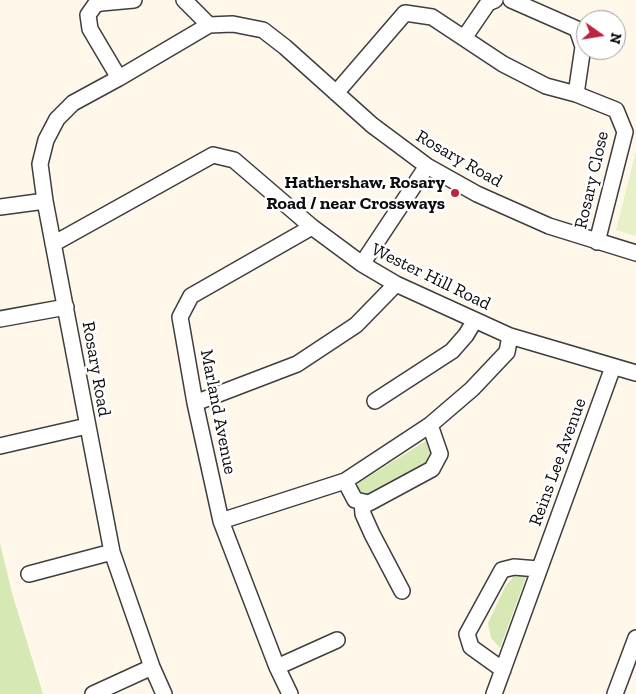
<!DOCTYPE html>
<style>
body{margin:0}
#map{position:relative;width:636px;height:694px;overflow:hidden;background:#fff8ea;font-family:"Zilla Slab",serif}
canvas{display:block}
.north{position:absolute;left:576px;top:10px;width:50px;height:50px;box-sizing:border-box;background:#fff;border:1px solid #9d9d9d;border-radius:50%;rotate:103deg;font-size:14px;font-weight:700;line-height:20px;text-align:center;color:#0b0b0b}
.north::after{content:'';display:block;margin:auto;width:18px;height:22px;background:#bc233e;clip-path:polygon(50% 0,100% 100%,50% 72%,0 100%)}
</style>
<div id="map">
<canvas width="636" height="694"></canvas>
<div class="north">N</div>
</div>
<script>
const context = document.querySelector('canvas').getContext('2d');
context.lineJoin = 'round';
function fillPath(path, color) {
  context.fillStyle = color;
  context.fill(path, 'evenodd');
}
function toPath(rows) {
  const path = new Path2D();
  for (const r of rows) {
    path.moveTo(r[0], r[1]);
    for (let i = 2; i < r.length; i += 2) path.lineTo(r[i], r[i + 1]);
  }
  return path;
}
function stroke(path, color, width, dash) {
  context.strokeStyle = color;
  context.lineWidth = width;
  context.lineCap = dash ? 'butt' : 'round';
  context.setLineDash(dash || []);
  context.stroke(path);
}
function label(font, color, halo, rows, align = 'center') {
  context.font = font + ' "Zilla Slab",serif';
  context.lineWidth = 5;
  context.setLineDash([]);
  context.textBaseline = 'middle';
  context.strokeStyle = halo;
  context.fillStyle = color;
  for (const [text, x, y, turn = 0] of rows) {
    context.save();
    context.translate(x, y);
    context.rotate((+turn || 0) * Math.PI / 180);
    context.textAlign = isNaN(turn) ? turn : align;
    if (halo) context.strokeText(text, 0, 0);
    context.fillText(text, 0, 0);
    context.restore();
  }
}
fillPath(toPath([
 [426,441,433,449,432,461,367,497,362,493,358,488,358,483],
 [0,543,12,593,43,694,0,694],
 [517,572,526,577,500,648,491,638,488,623,505,587]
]), '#d6e9b4');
fillPath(toPath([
 [636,151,636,236,616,230]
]), '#e7f0c6');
const minor = toPath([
 [184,0,209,25],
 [511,0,577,29,583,47,576,94],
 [464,38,488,3,495,0],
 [119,78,90,29,88,15,95,5,101,3,134,0],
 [336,93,405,13,432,17,503,64,546,86,576,94,616,110,625,132,597,242],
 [0,207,45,201],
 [53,244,213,155,234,160,312,227,362,264,396,284,510,336,636,373],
 [362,264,427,166],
 [0,319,66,307],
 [375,401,452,351,466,335,475,320],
 [195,403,297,364,356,325,396,284],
 [0,446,87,426],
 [345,481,355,500,369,503,432,469,440,454,430,425],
 [362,502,363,514,372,534,402,591],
 [221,521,345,481,430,425,472,389,507,352,510,336],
 [29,574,112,552],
 [277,667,337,640],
 [503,670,471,647,467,634,502,570,514,567,538,569],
 [93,694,152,667],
 [164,694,152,667,112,552,45,201,40,164,46,140,57,119,73,103,119,78,209,25,233,24,263,30,285,47,372,125,427,166,477,194,549,226,636,253],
 [290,694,277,667,221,521,195,403,180,317,191,296,312,227],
 [494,694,613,367],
 [615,694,636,638]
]);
stroke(minor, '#3e3e3e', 18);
stroke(minor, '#fff', 15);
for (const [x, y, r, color] of [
 [455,193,5,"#bc233e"]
]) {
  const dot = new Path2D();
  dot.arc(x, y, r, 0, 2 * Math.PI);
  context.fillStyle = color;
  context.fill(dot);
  stroke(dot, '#fff', 2);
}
label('18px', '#0b0b0b', '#fff', [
 ["Rosary Road",459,159,30],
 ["Rosary Close",592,180,-77],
 ["Wester Hill Road",431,277,26],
 ["Rosary Road",96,369,80],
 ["Marland Avenue",218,412,79],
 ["Reins Lee Avenue",558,462,-70]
]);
label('bold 18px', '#0b0b0b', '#fff', [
 ["Hathershaw, Rosary",445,183],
 ["Road / near Crossways",445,204]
], 'right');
</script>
